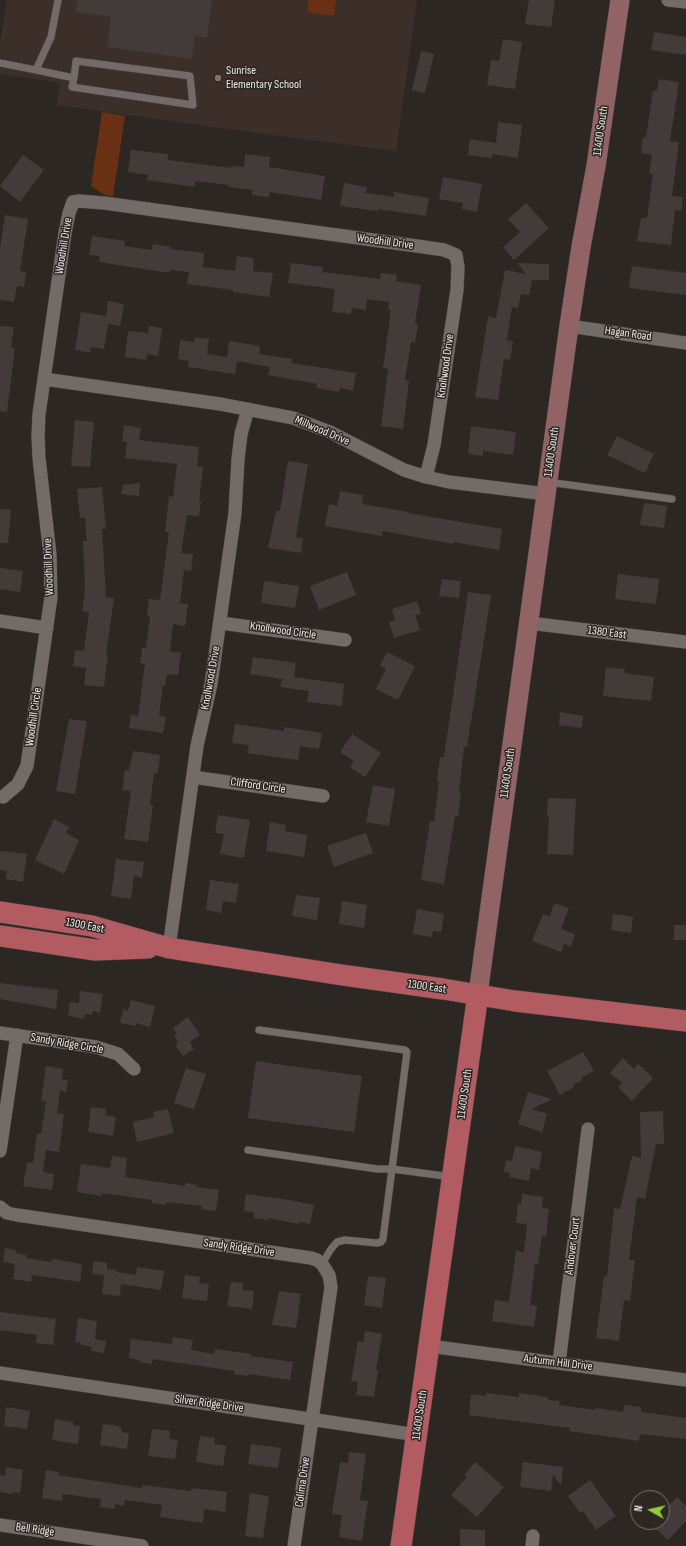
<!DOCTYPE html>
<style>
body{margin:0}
#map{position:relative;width:686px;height:1546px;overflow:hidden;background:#2d2724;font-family:"Sofia Sans Condensed",sans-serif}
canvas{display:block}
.north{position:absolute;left:630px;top:1490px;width:40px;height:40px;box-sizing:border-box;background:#2d2724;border:1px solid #797471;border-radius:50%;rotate:278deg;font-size:11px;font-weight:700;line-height:16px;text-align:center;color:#ebe7e5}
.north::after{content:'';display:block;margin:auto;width:14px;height:18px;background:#94cc3d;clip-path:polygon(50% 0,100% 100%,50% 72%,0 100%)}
</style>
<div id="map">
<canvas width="686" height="1546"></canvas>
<div class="north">N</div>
</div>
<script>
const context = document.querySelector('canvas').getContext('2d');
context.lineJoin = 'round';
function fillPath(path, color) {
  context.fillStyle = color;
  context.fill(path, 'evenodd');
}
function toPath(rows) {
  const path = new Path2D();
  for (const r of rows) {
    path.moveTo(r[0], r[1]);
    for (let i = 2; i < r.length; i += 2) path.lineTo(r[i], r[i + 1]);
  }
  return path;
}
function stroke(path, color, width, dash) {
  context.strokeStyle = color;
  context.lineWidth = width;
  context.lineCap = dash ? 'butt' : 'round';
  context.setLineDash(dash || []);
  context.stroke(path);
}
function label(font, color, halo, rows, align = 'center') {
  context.font = font + ' "Sofia Sans Condensed",sans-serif';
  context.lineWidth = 3;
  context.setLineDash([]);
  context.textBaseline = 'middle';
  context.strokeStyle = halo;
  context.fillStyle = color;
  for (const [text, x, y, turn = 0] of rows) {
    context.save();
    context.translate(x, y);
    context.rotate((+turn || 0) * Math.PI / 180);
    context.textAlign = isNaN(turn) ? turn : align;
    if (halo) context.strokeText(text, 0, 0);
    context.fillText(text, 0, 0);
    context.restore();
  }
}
fillPath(toPath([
 [7,0,417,0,396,151,220,128,57,105,60,83,0,74,0,43]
]), '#3c2f2a');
fillPath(toPath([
 [309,0,336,0,334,16,307,12],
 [102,112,125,116,113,196,105,195,91,186]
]), '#6a3013');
fillPath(toPath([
 [77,0,212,0,207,38,195,36,192,59,107,47,111,17,76,12],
 [529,0,555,0,551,27,525,24],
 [654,32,686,37,686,55,651,50],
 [503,39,522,42,515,89,487,85,491,60,499,61],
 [421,51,434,54,425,93,412,90],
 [659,79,679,82,670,141,679,142,672,196,683,197,681,211,675,210,671,245,637,241,641,218,647,218,653,174,649,174,652,155,641,153,643,137,646,138,653,91,657,91],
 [498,122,522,125,518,158,493,154,492,158,468,155,470,139,496,143],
 [131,150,168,154,168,160,231,168,231,166,244,167,245,154,270,157,269,167,325,176,321,200,269,192,269,197,252,195,253,190,229,187,229,185,195,181,195,187,147,180,148,175,128,172],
 [23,155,44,170,20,202,0,186],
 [443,177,482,184,477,212,462,209,463,203,439,199],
 [344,183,367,187,366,193,394,197,394,192,429,198,426,216,378,209,377,211,340,206],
 [526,203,549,228,514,260,503,247,520,232,508,219],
 [5,215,28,219,20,271,26,272,24,287,17,286,14,302,0,300,0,248],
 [92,236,125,241,124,246,152,250,153,244,171,247,170,249,204,253,203,267,235,271,237,256,254,258,253,271,273,273,269,297,233,292,233,290,187,284,189,272,170,270,169,273,99,262,100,256,89,255],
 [291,263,323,267,322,272,380,279,381,273,397,275,396,281,421,285,415,323,418,324,415,343,411,342,405,380,409,381,403,429,381,426,388,369,383,368,391,310,388,310,389,302,367,299,366,310,352,308,351,314,332,312,335,289,288,283],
 [517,263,549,264,549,280,532,280,529,295,521,294,518,308,512,307,507,340,513,341,510,360,504,359,498,400,475,397,488,316,496,318,505,270,526,274],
 [632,266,686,273,686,295,629,288],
 [108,301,124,304,120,326,108,324,104,349,91,347,90,353,75,350,81,312,106,316],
 [0,326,14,327,11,347,15,348,7,412,0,411],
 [149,326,162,328,158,356,147,354,146,360,125,357,128,331,148,333],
 [195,337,209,339,207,354,227,357,229,341,260,346,259,354,292,359,291,363,356,373,353,391,340,388,339,392,316,388,317,384,268,375,270,367,237,361,235,374,188,367,189,361,178,359,180,340,194,342],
 [75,420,94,422,90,467,71,466],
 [124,425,141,428,139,440,199,447,197,467,203,467,199,501,201,501,199,516,187,515,181,553,193,554,191,571,184,570,180,603,188,604,185,626,173,624,170,651,181,653,178,675,167,674,165,686,163,685,159,716,166,717,163,733,129,728,131,715,138,716,145,664,140,663,142,648,146,648,150,616,147,616,149,599,160,600,169,532,165,532,169,496,173,497,177,464,125,458,127,442,122,441],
 [471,426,516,432,513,455,483,451,483,456,468,454],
 [617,436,654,454,645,473,607,455],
 [288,461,308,464,296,537,303,538,301,553,268,548,276,511,280,511],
 [140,483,139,496,121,494,123,485],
 [102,487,106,529,102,529,106,597,114,598,106,654,108,654,104,687,84,685,86,668,73,666,75,650,84,651,89,612,82,611,85,591,83,541,87,541,85,518,80,518,77,489],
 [340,491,363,495,362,504,408,512,408,513,502,529,499,550,453,542,453,544,383,531,382,536,325,526,329,504,337,506],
 [644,503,667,506,664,528,640,525],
 [0,509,11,510,8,543,0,543],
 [0,568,23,571,20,592,0,589],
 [347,572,356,595,319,610,310,586],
 [618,574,659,579,656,604,615,599],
 [442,579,461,581,459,598,439,596],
 [264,581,299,586,295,608,261,603],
 [468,592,491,595,467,747,464,747,459,792,461,792,458,817,455,816,444,884,421,880,430,821,434,822,439,782,437,782,440,757,444,757],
 [417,601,421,614,415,615,420,630,394,638,389,622,395,620,392,609],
 [387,652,415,666,398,700,376,689,386,669,380,666],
 [253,657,296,663,294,677,344,684,342,706,307,702,309,691,280,687,282,679,250,674],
 [606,667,625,669,624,673,654,677,651,701,603,696],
 [560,712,583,716,582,728,559,725],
 [69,719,87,721,75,794,56,791],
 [235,724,284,731,284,727,322,733,319,749,300,746,298,760,247,753,249,745,232,743],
 [352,734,381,753,365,777,350,767,354,761,340,752],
 [133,751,160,755,158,773,154,773,150,805,153,805,148,842,124,839,131,791,122,790,125,770,129,771],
 [373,785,395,789,389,826,366,822],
 [548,798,576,799,573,855,547,854,549,817,547,817],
 [218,815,250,820,244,858,220,854,224,834,215,833],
 [54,819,69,827,66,833,79,840,64,874,35,860],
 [270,822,286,825,285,831,307,835,304,857,266,851],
 [366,833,373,853,334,867,327,846],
 [0,851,27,854,23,882,6,879,7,871,0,870],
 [116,859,144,862,142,878,134,876,131,899,111,896],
 [210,880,239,884,236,903,223,901,221,913,206,910],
 [296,895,320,898,317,920,292,916],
 [342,901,367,905,364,928,339,924],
 [554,903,569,908,561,929,575,934,571,947,564,944,561,952,532,941,543,914,550,916],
 [417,909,444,914,441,932,433,931,432,937,413,934],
 [613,914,633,917,631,933,611,930],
 [674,925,686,925,686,940,674,940],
 [0,983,58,990,56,1009,0,999],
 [80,991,103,994,100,1013,93,1011,92,1015,85,1014,84,1019,68,1016,70,1002,79,1003],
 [131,1000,155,1006,150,1027,136,1023,136,1026,120,1023,123,1009,128,1011],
 [188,1017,200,1035,190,1042,194,1049,183,1056,175,1045,178,1042,174,1036,177,1034,173,1028],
 [583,1052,594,1071,581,1078,583,1080,573,1085,574,1087,560,1095,547,1071],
 [623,1058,634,1069,638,1064,653,1078,632,1101,618,1087,622,1083,610,1073],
 [256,1061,362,1076,354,1132,248,1118],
 [46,1066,63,1069,62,1079,68,1080,66,1092,60,1091,57,1113,64,1114,59,1152,46,1150,43,1172,54,1174,52,1190,23,1186,27,1162,33,1163,37,1134,41,1134,46,1101,41,1101],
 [186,1068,206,1074,194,1109,174,1103],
 [528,1092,552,1099,532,1109,547,1114,542,1132,518,1124],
 [91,1107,106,1109,105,1115,116,1117,113,1136,88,1132],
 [168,1109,174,1133,137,1142,133,1122,154,1117,153,1112],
 [663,1111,664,1144,656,1144,645,1199,637,1197,629,1260,635,1260,630,1301,624,1300,619,1341,596,1338,604,1276,607,1277,614,1208,620,1209,632,1156,641,1158,640,1112],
 [515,1146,542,1152,539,1170,531,1168,529,1181,509,1177,510,1173,504,1172,506,1160,512,1161],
 [112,1156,127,1158,125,1177,185,1186,185,1183,197,1185,197,1187,219,1190,216,1211,202,1209,202,1206,166,1202,166,1205,152,1203,152,1200,102,1193,102,1196,77,1192,81,1164,110,1168],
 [246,1194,289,1200,314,1205,310,1224,299,1222,299,1224,268,1218,268,1220,254,1218,254,1212,244,1211],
 [522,1194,543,1197,542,1208,549,1209,546,1236,542,1236,538,1264,535,1264,530,1305,537,1306,534,1327,492,1321,495,1300,509,1302,516,1251,524,1252,527,1224,516,1223,518,1203,521,1204],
 [5,1248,16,1250,16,1253,26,1255,26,1258,51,1262,52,1259,82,1264,80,1282,32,1275,31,1282,13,1279,15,1264,3,1262],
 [94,1261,107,1263,107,1269,117,1270,116,1272,136,1275,137,1267,164,1271,161,1290,121,1284,120,1296,102,1294,104,1275,92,1274],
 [185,1275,200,1277,199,1283,209,1284,207,1301,182,1298],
 [368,1276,386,1278,382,1308,364,1305],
 [231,1282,243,1283,242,1290,254,1291,252,1309,227,1306],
 [279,1291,301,1294,296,1328,272,1325],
 [0,1312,56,1319,53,1345,36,1343,37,1335,0,1330],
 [78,1318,97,1321,95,1339,106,1341,104,1353,91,1351,92,1347,81,1345,81,1343,75,1342],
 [365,1331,382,1334,376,1370,378,1370,374,1397,356,1395,358,1382,351,1381,358,1341,363,1342],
 [173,1337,193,1340,191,1350,214,1354,215,1349,251,1354,251,1356,293,1362,290,1380,249,1374,248,1376,234,1374,234,1371,153,1359,152,1364,140,1362,140,1360,129,1358,131,1339,172,1344],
 [486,1393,519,1397,519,1393,548,1397,548,1400,560,1401,559,1405,595,1410,596,1408,623,1412,624,1405,641,1407,641,1412,686,1418,686,1439,640,1434,639,1441,569,1431,570,1428,469,1415,471,1394,486,1396],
 [6,1407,30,1411,27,1429,4,1426],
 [55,1419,73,1422,73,1425,80,1426,78,1444,52,1440],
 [103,1424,119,1426,119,1428,122,1428,121,1432,129,1433,127,1449,100,1445],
 [152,1429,170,1431,169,1439,178,1440,175,1459,148,1456],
 [200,1436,215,1438,214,1444,226,1446,223,1466,196,1462],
 [251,1444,281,1448,278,1468,248,1464],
 [349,1452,366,1454,360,1500,368,1501,362,1541,339,1537,342,1515,332,1514,340,1462,348,1463],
 [475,1462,504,1487,477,1517,451,1495,467,1477,464,1475],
 [523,1462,563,1467,561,1485,553,1475,551,1491,520,1487],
 [6,1467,23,1470,20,1493,13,1492,13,1494,0,1492,0,1475,5,1476],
 [46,1470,59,1472,58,1475,142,1488,143,1485,191,1491,191,1488,227,1492,225,1512,204,1509,203,1523,160,1517,162,1505,125,1500,124,1506,115,1504,114,1509,100,1507,101,1499,63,1494,62,1501,42,1498],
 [590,1480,616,1516,596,1530,583,1511,580,1513,568,1496],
 [250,1493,269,1496,263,1538,245,1536],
 [677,1497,686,1506,686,1521,668,1540,648,1522,662,1522,662,1513],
 [460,1529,485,1530,485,1546,460,1546]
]), '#423b39');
const lane = toPath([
 [0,63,36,70,51,37,58,0],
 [36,70,74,78,72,87,193,105,190,76,76,61,74,78],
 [548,482,672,499],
 [259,1030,405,1050,407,1052,383,1239,381,1242,377,1243,345,1240,337,1242,331,1249,322,1264],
 [248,1150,377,1169,392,1169,452,1177]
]);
const street = toPath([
 [668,0,686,2],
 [569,326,686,343],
 [44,379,220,404,293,418,330,432,404,470,426,477,449,482,546,494],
 [0,621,47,628],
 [221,623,345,640],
 [529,623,686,642],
 [193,777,323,796],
 [3,797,18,784,27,766,51,597,50,555,39,458,38,436,39,414,65,233,69,213,73,202,79,201,104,203,424,247,444,250,456,255,458,267,457,290,434,445,426,477],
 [169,948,197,746,211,684,235,513,238,459,241,434,248,409],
 [0,1033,96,1047,118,1054,134,1069],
 [0,1151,17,1035],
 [0,1207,7,1213,17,1215,311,1258,317,1260,322,1264,329,1275,331,1287,294,1546],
 [429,1346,686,1380],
 [559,1363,588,1129],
 [0,1373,417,1435],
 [0,1525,142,1546],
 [532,1546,533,1536]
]);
const secondary = toPath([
 [478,994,569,326,581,247,596,166,620,0]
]);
const primary = toPath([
 [0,912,92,926,169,948,342,975,443,989,515,1001,686,1021],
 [0,936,95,950,148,948],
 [401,1546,478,994]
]);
stroke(lane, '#484441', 8);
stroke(street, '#484441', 14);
stroke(secondary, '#484441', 20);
stroke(primary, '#484441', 22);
stroke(lane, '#726b68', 7);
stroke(street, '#726b68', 13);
stroke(secondary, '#926364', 19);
stroke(primary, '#b25b60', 21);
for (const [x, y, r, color] of [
 [218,78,4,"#8d6e63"]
]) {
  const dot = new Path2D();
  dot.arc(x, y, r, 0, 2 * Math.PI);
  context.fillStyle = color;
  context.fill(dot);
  stroke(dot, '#2d2724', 1.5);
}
label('12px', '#ebe7e5', '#2d2724', [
 ["Sunrise",226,71],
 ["Elementary School",226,85]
], 'left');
label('12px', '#ebe7e5', '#2d2724', [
 ["11400 South",601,131,-82],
 ["Woodhill Drive",385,242,8],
 ["Woodhill Drive",64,246,-81],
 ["Hagan Road",628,334,8],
 ["Knollwood Drive",446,366,-82],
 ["Millwood Drive",322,431,23],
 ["11400 South",552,452,-82],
 ["Woodhill Drive",49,567,-92],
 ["Knollwood Circle",283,631,8],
 ["1380 East",607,633,7],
 ["Knollwood Drive",211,678,-80],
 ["Woodhill Circle",34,717,-82],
 ["11400 South",508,773,-82],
 ["Clifford Circle",258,786,8],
 ["1300 East",85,926,11],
 ["1300 East",427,987,8],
 ["Sandy Ridge Circle",67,1044,10],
 ["11400 South",465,1094,-82],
 ["Andover Court",573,1246,-83],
 ["Sandy Ridge Drive",239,1248,8],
 ["Autumn Hill Drive",558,1363,7],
 ["Silver Ridge Drive",209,1404,8],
 ["11400 South",420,1415,-82],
 ["Colima Drive",303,1482,-82],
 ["Bell Ridge",35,1530,8]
]);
</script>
